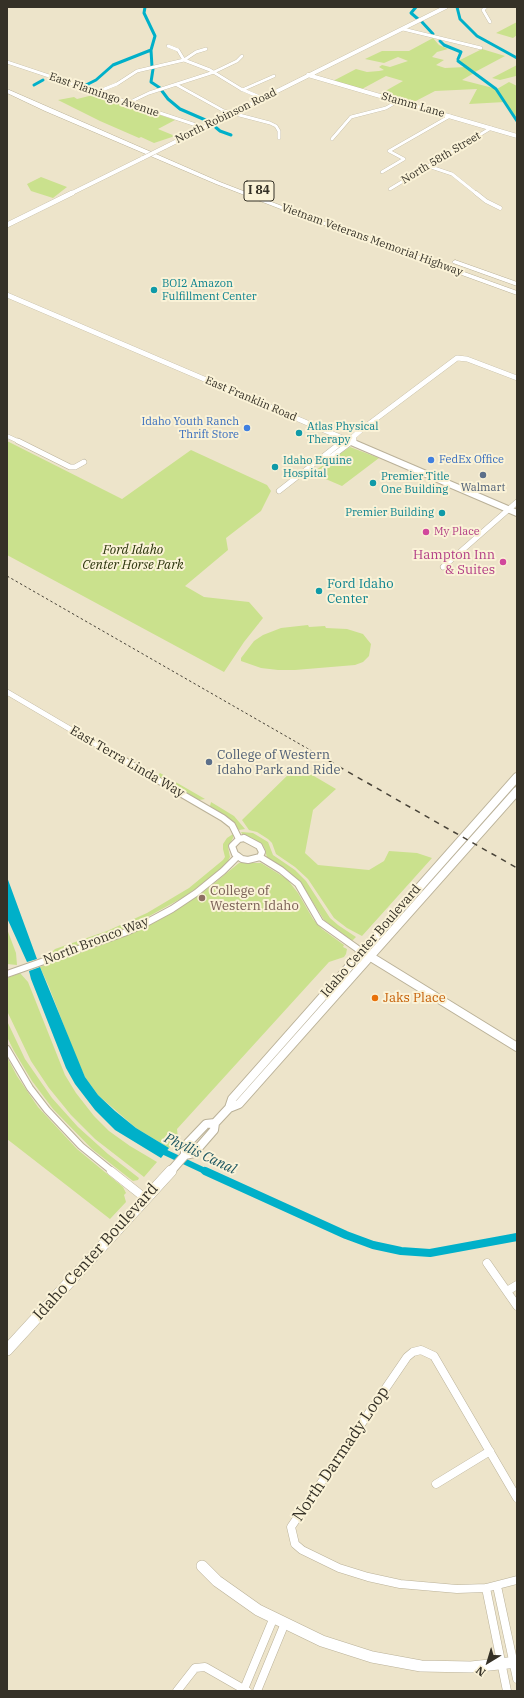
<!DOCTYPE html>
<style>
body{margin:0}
#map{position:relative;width:524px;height:1698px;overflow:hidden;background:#ede4ca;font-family:"IBM Plex Serif",serif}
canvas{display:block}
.frame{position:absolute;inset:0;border:8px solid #353127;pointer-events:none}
.north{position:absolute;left:468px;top:1642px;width:40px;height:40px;-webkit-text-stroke:3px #faf2d7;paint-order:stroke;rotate:218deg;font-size:11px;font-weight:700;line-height:16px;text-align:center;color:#353127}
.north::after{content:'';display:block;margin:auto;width:14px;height:18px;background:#353127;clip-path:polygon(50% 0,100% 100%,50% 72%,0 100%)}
</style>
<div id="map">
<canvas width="524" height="1698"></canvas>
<div class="frame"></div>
<div class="north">N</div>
</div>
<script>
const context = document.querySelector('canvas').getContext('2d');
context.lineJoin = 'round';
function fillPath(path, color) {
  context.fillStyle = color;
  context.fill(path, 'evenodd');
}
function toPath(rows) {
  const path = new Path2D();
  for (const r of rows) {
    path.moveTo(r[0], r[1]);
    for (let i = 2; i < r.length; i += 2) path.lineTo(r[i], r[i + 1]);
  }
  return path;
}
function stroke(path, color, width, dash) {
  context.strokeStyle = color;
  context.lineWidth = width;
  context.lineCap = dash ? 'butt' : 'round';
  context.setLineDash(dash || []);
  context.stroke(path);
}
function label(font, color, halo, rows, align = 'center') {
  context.font = font + ' "IBM Plex Serif",serif';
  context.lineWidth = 4;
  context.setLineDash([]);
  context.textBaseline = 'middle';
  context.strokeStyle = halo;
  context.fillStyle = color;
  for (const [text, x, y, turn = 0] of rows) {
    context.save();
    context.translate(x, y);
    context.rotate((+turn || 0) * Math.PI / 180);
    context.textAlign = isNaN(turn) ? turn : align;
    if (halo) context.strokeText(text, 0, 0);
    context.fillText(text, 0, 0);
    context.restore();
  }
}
fillPath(toPath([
 [517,22,517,35,513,38,496,33],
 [433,38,439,45,448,49,437,52,432,57,444,60,436,65,445,68,466,67,474,73,462,80,497,89,509,82,517,86,517,119,505,102,469,104,477,89,435,91,412,103,380,94,403,81,386,76,362,89,333,81,356,69,367,72,379,71,384,70,379,67,382,65,390,67,408,61,398,57,384,63,365,59,382,51,409,51],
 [482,49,505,56,475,72,458,61],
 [517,65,516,76,500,80,492,78],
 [97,94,175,120,158,129,175,136,154,143,141,137,139,138,100,121,58,100,74,97,77,99],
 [41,177,67,187,53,198,31,191,27,184],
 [7,441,122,499,191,450,267,485,271,491,261,511,226,538,228,550,185,586,204,597,249,602,263,618,244,642,224,672,7,555],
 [350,447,379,458,342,486,314,474,313,472,316,470],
 [308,625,309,627,325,626,326,628,347,629,363,634,371,644,369,656,363,662,355,665,295,670,278,670,261,668,241,661,241,658,254,641,263,635,281,628],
 [297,766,336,789,313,810,305,853,318,865,369,870,384,861,389,851,417,853,432,858,362,936,347,928,334,918,308,879,295,867,276,854,272,843,268,839,257,832,249,830,242,820],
 [160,773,205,799,199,800,160,777,158,775],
 [211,802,234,816,245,829,239,830,230,819,210,806],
 [241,832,253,833,268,842,273,855,295,870,306,881,330,918,338,925,356,937,352,941,324,920,301,883,290,873,267,858,265,849,263,845,252,838,243,835],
 [233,834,233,838,228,847,230,857,227,863,213,876,184,897,131,926,46,958,55,949,107,931,147,913,189,888,223,860,225,857,223,849,223,844,227,838],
 [239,863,261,863,287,879,298,893,313,919,322,929,344,945,343,947,347,949,346,954,344,957,329,962,177,1129,178,1139,169,1148,136,1128,98,1095,85,1077,76,1057,49,987,40,967,112,941,161,919,202,893],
 [7,929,16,953,17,965,7,964],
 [20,973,28,982,65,1075,76,1093,94,1116,109,1131,130,1146,157,1162,144,1177,95,1139,71,1115,49,1088,31,1061,7,1011,7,978],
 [7,1021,25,1059,52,1098,78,1127,108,1154,139,1178,138,1180,133,1181,129,1178,92,1149,53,1109,32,1081,14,1051,7,1037],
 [7,1057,17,1076,38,1107,77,1149,123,1187,126,1193,124,1195,126,1202,110,1219,7,1139]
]), '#cae18d');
fillPath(toPath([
 [7,877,37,959,27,962,7,918],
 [40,967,85,1077,98,1095,115,1111,136,1128,169,1148,161,1158,115,1130,95,1110,75,1084,66,1068,31,979,29,971]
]), '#00b0c9');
stroke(toPath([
 [416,7,411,13,418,19],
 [457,7,460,19,477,36,517,58],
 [422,22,433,34],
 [440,41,444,45,461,52,458,59],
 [151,50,152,67],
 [458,61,496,89,517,121],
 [153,69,151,82,160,88],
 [34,85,43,80],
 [88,86,86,85,96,80,113,65,151,50,155,36,144,13,145,7],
 [162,91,168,99,180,109,210,122],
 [213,125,220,131,231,135]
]), '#00b0c9', 3);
stroke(toPath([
 [158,1149,207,1172]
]), '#00b0c9', 6);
stroke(toPath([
 [205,1171,346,1235,373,1245,401,1251,430,1253,517,1237]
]), '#00b0c9', 8);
const streetFar4 = toPath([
 [486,7,483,10,490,22],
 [403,29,481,48],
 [168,46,178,50,184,60,210,70,241,89,262,98],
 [7,62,202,127],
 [177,85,224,111,270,123,276,126,279,131,279,138],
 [242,90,274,76],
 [97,92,117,84,137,71,184,60,196,52,206,49],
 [128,103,149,93,214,72,237,61,242,56],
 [332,139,351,117,386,108,398,101],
 [428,166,452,174,477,194],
 [382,172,404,159,389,151,450,116],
 [390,189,491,128]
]);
const streetFar3 = toPath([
 [476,193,486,201,500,208],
 [7,436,20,442],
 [342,442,346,439]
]);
const streetFar2 = toPath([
 [18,441,70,467,75,467,84,462],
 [324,458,331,457,351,442],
 [279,491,343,441],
 [443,567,517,502],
 [7,692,126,762]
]);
const streetFar1 = toPath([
 [125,761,223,818,232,825,239,839],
 [244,838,259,846,262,852,260,857,248,860,242,859,235,854,232,846,239,839,244,838],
 [260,857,281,870,298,884,320,922,362,952],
 [7,974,124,933,146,923,172,909,196,893,223,871,238,856],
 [7,1049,30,1088,47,1110,81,1146,113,1172]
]);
const street = toPath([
 [111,1171,145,1198],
 [487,1263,517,1306],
 [507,1291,517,1285],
 [436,1484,490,1451],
 [517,1498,434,1356,421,1350,413,1352,407,1357,291,1527,295,1544,302,1550,339,1568,368,1577,400,1584,457,1589,486,1588,517,1580],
 [497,1586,517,1679],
 [486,1588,507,1691],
 [244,1689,274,1617],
 [177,1691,195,1668,205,1667,247,1691],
 [257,1691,285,1623]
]);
const secondaryFar4 = toPath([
 [308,75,517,136],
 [165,147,446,7],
 [70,194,143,158]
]);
const secondaryFar3 = toPath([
 [7,225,72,193],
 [7,295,352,442],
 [351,442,354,440,353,437,361,430,457,358,467,359,517,378]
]);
const secondaryFar2 = toPath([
 [349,441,517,513]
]);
const secondaryFar1 = toPath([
 [366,954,517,1047],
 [229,1108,232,1099,517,777],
 [185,1155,185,1146,206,1124,215,1123,229,1108,239,1104,517,791],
 [170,1172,185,1155,194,1153,214,1130,215,1123]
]);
const secondary = toPath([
 [7,1350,171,1171],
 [202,1566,217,1581,258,1610,322,1641,372,1657,421,1666,471,1667,517,1662]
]);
const highway = toPath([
 [7,89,220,182,295,211,517,291,517,295,291,213,216,184,45,111,7,93,7,89],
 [455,260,517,282,517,286,453,263,452,262,455,260]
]);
stroke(streetFar4, '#bab198', 3.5);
stroke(streetFar3, '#bab198', 4.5);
stroke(streetFar2, '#bab198', 6);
stroke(streetFar1, '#bab198', 8);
stroke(street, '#bab198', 9);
stroke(secondaryFar4, '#bab198', 4.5);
stroke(secondaryFar3, '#bab198', 5.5);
stroke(secondaryFar2, '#bab198', 8);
stroke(secondaryFar1, '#bab198', 10);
stroke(secondary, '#bab198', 12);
stroke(highway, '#bab198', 1);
stroke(streetFar4, '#fff', 3);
stroke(streetFar3, '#fff', 4);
stroke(streetFar2, '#fff', 5);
stroke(streetFar1, '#fff', 6);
stroke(street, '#fff', 8);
stroke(secondaryFar4, '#fff', 4);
stroke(secondaryFar3, '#fff', 5);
stroke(secondaryFar2, '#fff', 6);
stroke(secondaryFar1, '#fff', 8);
stroke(secondary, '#fff', 11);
fillPath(highway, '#fff');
stroke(toPath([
 [7,576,331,762]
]), '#484338', 1, [2.5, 2.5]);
stroke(toPath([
 [329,761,517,868]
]), '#484338', 1.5, [5.5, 5.5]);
const secondaryBridge = toPath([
 [143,158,165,147]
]);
stroke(secondaryBridge, '#bab198', 4.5, []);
stroke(secondaryBridge, '#fff', 4);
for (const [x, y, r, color] of [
 [154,290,4,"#0f9aa8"],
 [247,428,4,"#3f7fe0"],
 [299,433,4,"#0f9aa8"],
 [431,460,4,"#3f7fe0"],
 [275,467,4,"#0f9aa8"],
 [483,475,4,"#5c6f8a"],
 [373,483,4,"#0f9aa8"],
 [442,513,4,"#0f9aa8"],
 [426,532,4,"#d1479c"],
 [503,562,4,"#d1479c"],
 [319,591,4,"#0f9aa8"],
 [209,762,4,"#5c6f8a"],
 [202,898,4,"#8d6e63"],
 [375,998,4,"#e8710a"]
]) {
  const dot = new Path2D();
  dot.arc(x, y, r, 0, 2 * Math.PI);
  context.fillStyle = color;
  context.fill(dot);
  stroke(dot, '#faf2d7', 1.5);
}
label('11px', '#353127', '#faf2d7', [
 ["East Flamingo Avenue",104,95,19],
 ["Stamm Lane",413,105,16],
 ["North Robinson Road",226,116,-26],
 ["North 58th Street",441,158,-31],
 ["Vietnam Veterans Memorial Highway",372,240,20],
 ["East Franklin Road",251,399,23]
]);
label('11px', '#0d838f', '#faf2d7', [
 ["BOI2 Amazon",162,284],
 ["Fulfillment Center",162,297],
 ["Atlas Physical",307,427],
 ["Therapy",307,440],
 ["Idaho Equine",283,461],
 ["Hospital",283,474],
 ["Premier Title",381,477],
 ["One Building",381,490],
 ["Premier Building",434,513,"right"]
], 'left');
label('11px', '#366cbe', '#faf2d7', [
 ["Idaho Youth Ranch",239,422],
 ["Thrift Store",239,435],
 ["FedEx Office",439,460,"left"]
], 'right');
label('11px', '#4e5e75', '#faf2d7', [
 ["Walmart",483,488]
]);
label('11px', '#b23c85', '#faf2d7', [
 ["My Place",434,532]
], 'left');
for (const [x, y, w] of [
 [259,191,30]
]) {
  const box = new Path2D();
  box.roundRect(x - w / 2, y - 10, w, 20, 3);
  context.fillStyle = '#faf2d7';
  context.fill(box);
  stroke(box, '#353127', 1);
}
label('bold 12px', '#353127', null, [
 ["I 84",259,191]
]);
label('italic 13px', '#2b340c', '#faf2d7', [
 ["Ford Idaho",133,550],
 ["Center Horse Park",133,565]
]);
label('13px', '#b23c85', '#faf2d7', [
 ["Hampton Inn",495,555],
 ["& Suites",495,570]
], 'right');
label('13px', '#0d838f', '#faf2d7', [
 ["Ford Idaho",327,584],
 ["Center",327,599]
], 'left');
label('13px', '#4e5e75', '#faf2d7', [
 ["College of Western",217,755],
 ["Idaho Park and Ride",217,770]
], 'left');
label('13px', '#353127', '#faf2d7', [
 ["East Terra Linda Way",127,762,30],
 ["North Bronco Way",96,941,-21],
 ["Idaho Center Boulevard",371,941,-49]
]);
label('13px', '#785e54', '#faf2d7', [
 ["College of",210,891],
 ["Western Idaho",210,906]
], 'left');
label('13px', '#c56008', '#faf2d7', [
 ["Jaks Place",383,998]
], 'left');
label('italic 14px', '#1c5560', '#faf2d7', [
 ["Phyllis Canal",200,1154,25]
]);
label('16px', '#353127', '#faf2d7', [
 ["Idaho Center Boulevard",96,1252,-48],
 ["North Darmady Loop",341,1454,-56]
]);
</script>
